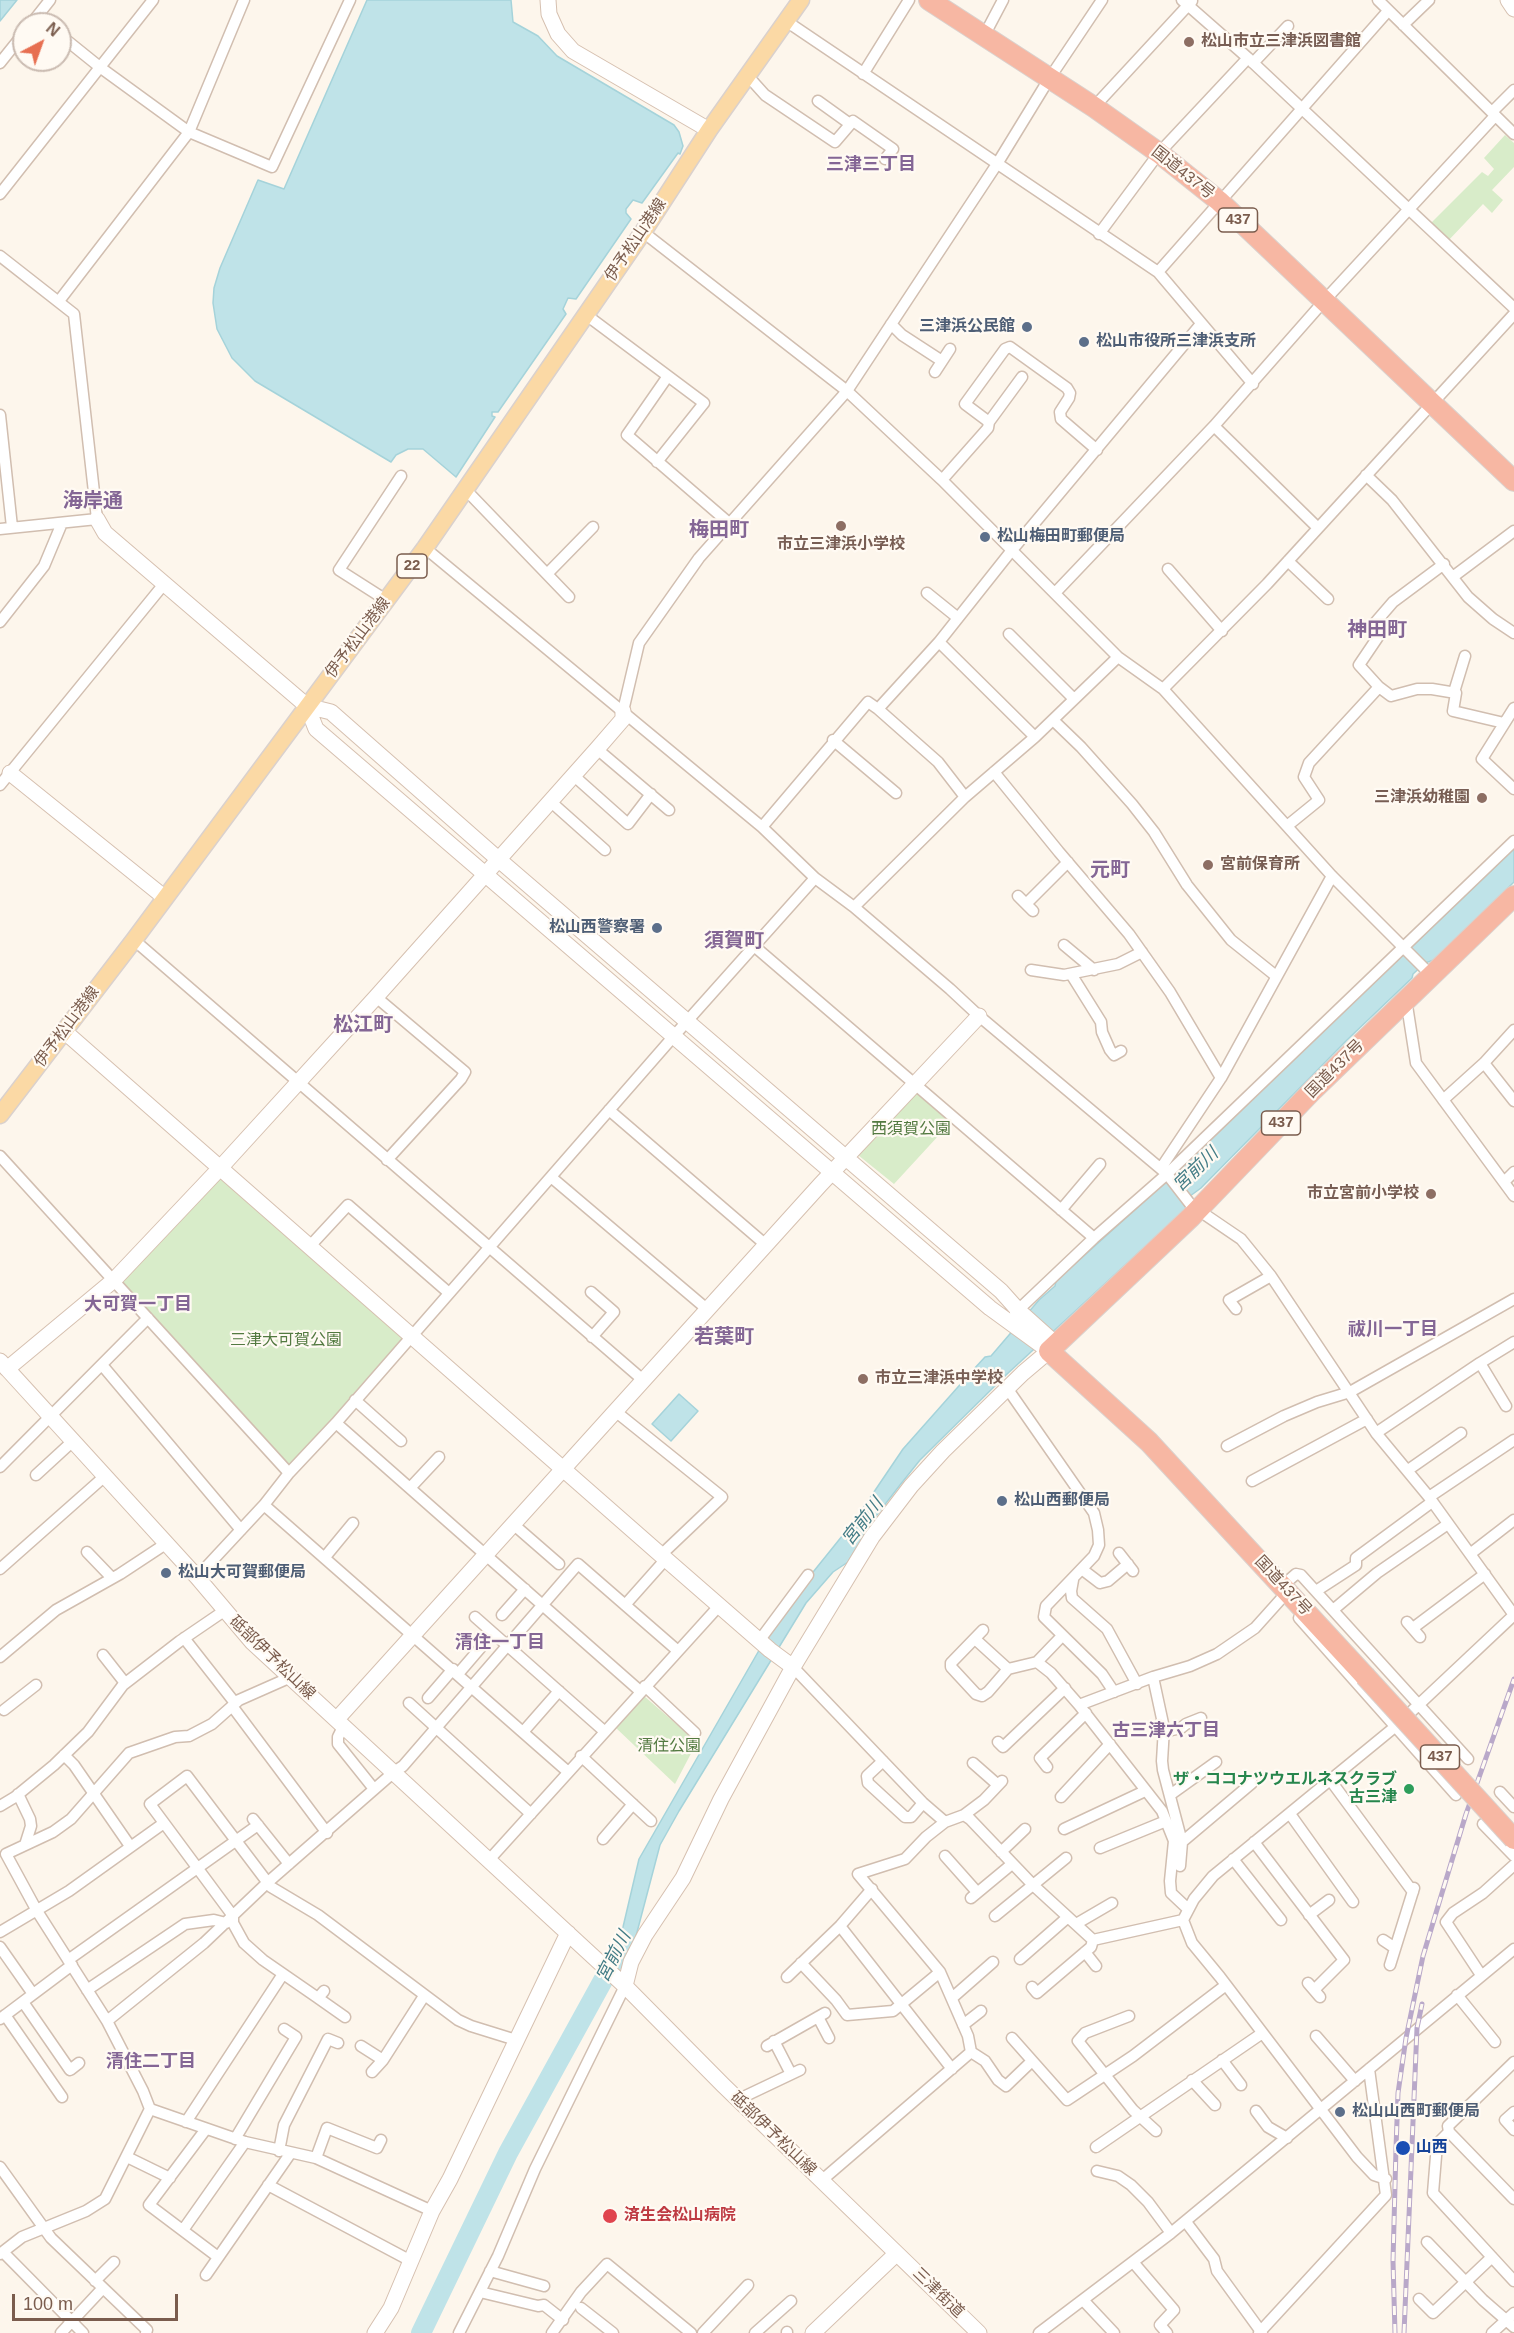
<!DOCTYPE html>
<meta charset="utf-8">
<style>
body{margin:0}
#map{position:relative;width:1514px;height:2333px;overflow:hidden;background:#fdf6ec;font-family:Helvetica,sans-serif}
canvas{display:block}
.north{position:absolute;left:12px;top:12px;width:60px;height:60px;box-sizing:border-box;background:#fffaf3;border:2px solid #cabbb1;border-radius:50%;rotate:41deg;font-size:16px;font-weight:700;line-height:24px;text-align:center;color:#7a5c4d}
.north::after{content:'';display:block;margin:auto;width:21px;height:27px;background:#e76f51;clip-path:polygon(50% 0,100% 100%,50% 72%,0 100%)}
.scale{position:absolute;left:12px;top:2294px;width:166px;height:27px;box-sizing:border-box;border:3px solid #7a5c4d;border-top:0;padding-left:8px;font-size:18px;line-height:21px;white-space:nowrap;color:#7a5c4d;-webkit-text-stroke:4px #fffaf3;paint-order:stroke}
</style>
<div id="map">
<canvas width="1514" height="2333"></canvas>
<div class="north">N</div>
<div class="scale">100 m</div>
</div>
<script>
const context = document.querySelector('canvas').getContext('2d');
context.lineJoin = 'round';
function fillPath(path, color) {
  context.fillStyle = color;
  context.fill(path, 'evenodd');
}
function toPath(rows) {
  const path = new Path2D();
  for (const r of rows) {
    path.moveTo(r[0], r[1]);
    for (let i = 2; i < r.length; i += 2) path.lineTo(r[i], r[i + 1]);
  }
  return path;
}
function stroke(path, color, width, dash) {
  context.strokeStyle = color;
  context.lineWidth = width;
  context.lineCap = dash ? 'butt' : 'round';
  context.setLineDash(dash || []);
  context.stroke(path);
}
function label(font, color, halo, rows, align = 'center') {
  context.font = font + ' Helvetica,"Noto Sans JP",sans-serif';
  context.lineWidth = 4.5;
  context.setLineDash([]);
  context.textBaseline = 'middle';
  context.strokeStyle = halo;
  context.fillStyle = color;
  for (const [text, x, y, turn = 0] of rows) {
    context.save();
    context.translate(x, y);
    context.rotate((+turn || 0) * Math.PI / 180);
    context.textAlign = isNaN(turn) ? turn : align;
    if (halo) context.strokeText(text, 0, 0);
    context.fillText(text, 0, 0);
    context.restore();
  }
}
fillPath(toPath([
 [1505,135,1514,143,1514,167,1492,190,1503,200,1492,213,1483,204,1447,242,1429,225,1482,172,1488,176,1494,169,1484,158],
 [915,1088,952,1121,894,1184,858,1155],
 [220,1172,405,1336,289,1468,118,1281],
 [644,1696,697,1742,675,1784,616,1728]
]), '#d8ecc9');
const water = toPath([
 [0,0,17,0,0,21,0,0],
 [367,0,511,0,513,22,538,36,557,56,674,125,679,132,683,146,680,154,678,153,642,203,633,200,626,209,626,213,631,219,576,299,568,298,563,309,566,314,498,412,492,412,492,416,495,417,456,477,423,449,408,449,396,455,391,462,255,381,232,358,217,329,213,303,214,288,220,268,258,180,284,189,367,0],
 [1514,849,1514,882,1434,960,1425,963,1413,974,1412,978,1347,1040,1201,1188,1186,1199,1188,1207,1006,1375,920,1460,900,1485,873,1520,848,1562,833,1572,806,1603,679,1811,660,1845,636,1936,619,1970,606,1959,623,1927,639,1859,769,1633,793,1597,855,1520,903,1449,973,1370,985,1357,991,1356,1039,1300,1055,1286,1056,1281,1169,1179,1514,849],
 [679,1394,698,1411,671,1441,652,1424,679,1394]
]);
fillPath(water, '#bfe3e8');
stroke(water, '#a5d3da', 1.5);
stroke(toPath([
 [421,2333,508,2153,617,1955]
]), '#bfe3e8', 20);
const street = toPath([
 [1182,0,1248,58,1514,308],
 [1378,0,1514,134],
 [786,21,1158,272,1253,384],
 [31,24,50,0],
 [1403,25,1429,0],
 [60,35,101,68,189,132,272,167,350,0],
 [984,36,1003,0],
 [0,63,24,33],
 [1253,63,1288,26],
 [863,74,909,0],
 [747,75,765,95,835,142,853,121,893,149,885,159],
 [818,101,850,124],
 [1094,107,1192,1],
 [1492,112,1514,90],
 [0,194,153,0],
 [643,232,847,391,942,480,1118,657,1163,689,1332,876,1431,975],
 [1099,234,1159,153,1248,58],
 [0,256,74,314,97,519,0,529],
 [1158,272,1388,11],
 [59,301,189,132,244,0],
 [585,314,704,403,657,462],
 [891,324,902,335,942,361],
 [935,372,950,349],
 [668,376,627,435,729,523],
 [0,415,12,527],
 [989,422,965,404,1005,349,1010,347,1067,388,1070,393,1069,398,1060,412,1061,419,1097,450],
 [1214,426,1317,527],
 [1366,475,1392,500,1468,597,1493,619,1514,633],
 [942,480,988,428,989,422,1022,377],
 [465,489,569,597],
 [425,548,762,827,815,878,854,907,950,989,979,1016,1167,1174,1191,1205,1241,1239,1271,1276,1376,1433,1429,1497,1514,1615,1396,1726,1213,1876,1194,1899,1183,1920,1192,1943,1220,1977,1357,2157,1374,2175,1386,2179],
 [1288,561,1328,599],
 [1168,569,1222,631],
 [547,574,593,527],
 [1454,576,1514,531],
 [927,593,958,618],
 [1055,593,1214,426,1324,301,1495,116],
 [386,600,339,570,401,476],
 [0,622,44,566,62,523],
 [1009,634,1074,699],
 [939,642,1035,737],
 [1379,687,1391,696,1417,689,1432,689,1456,693,1453,711,1504,723],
 [1163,689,1267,584,1514,314],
 [1454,692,1465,656],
 [1514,708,1482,759,1514,789],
 [878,709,938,762,965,797],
 [623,711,639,643,699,558,847,391,997,164,1049,79,1102,0],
 [1053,720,1081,747,1132,804,1154,832,1187,885,1231,940,1276,976],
 [833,740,896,793],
 [597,749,669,810],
 [994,772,1059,852,1129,934,1170,992,1221,1078],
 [573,775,628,824,651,794],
 [0,785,164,584],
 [550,801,605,850],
 [1287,826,1319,800,1304,777,1309,763,1379,687,1359,665,1382,631,1374,624,1393,602,1444,564],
 [762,827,868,702,878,709,939,642,1012,550,1201,324],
 [1018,896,1033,911],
 [1026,904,1068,862],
 [854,907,965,797,1035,737,1118,657],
 [134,940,643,1380],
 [1064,945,1094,970],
 [754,946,1094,1238],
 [1031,970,1064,975,1118,964,1142,952],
 [1071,974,1101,1022,1102,1032,1110,1050,1114,1055,1121,1051],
 [376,997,465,1072,461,1079,387,1160],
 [1406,999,1416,1063,1514,1196],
 [1484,1063,1514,1101],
 [1443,1100,1484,1063,1514,1030],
 [609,1110,766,1245],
 [0,1156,289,1473],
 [1161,1168,1221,1078,1332,876],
 [551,1177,708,1310],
 [1505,1181,1514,1172],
 [1061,1210,1100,1164],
 [310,1246,348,1205,449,1293],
 [591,1292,614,1312,592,1337],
 [1236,1309,1229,1300,1271,1276],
 [1015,1313,1094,1238,1167,1174,1514,841],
 [1480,1363,1506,1406],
 [102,1365,241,1530],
 [1007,1388,1094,1513,1098,1530,1099,1545,1094,1556,1046,1606,1044,1617,1102,1674,1114,1692],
 [355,1400,401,1441],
 [615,1411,722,1497,661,1555],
 [336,1423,640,1691],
 [1376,1433,1480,1363,1514,1342],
 [1227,1446,1284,1416,1317,1402,1350,1392,1514,1299],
 [0,1467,148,1318],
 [1408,1470,1461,1433],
 [36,1475,73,1441],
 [1252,1481,1367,1419],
 [410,1488,439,1457],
 [1429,1497,1514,1440],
 [264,1505,567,1771],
 [513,1524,559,1564],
 [87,1552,112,1578],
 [1119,1553,1133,1571],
 [1470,1554,1514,1520],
 [325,1557,353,1523],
 [0,1569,105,1476],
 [1083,1570,1100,1583,1108,1581,1128,1564],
 [197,1577,264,1505,289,1473,336,1423,673,1037,815,878],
 [1073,1580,1071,1591,1072,1598,1107,1629,1137,1684],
 [1280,1588,1296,1574,1301,1575,1468,1759],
 [1316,1591,1356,1565,1356,1558,1432,1502],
 [625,1605,665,1560],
 [1333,1610,1377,1573,1448,1524],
 [502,1615,525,1589],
 [475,1617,604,1731],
 [1299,1618,1456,1795],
 [1407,1622,1420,1637],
 [1413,1628,1485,1574],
 [983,1630,951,1663,951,1667,976,1694,982,1696,988,1692,1008,1669,1037,1662,1062,1636],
 [184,1638,235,1703],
 [975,1639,1008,1669],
 [759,1641,808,1575],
 [103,1655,125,1683],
 [0,1657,56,1610,120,1574,167,1543],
 [1037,1662,1051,1673,1079,1705,1162,1811,1174,1841,1170,1881,1171,1893,1188,1909],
 [793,1667,923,1803,945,1822,964,1815,970,1819,1033,1885,1093,1940,1183,1920],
 [458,1674,482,1646],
 [1153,1677,1164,1728,1162,1761,1163,1770,1182,1842,1180,1866],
 [645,1686,695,1733],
 [428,1698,453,1669],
 [409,1703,531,1814],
 [1079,1705,1153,1677,1190,1666,1217,1654,1255,1628,1281,1599],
 [232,1706,327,1833],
 [4,1710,36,1685],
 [344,1725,338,1737,338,1744,374,1789],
 [523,1732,559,1691],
 [1163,1732,1181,1728,1186,1724,1201,1718],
 [998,1742,1003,1747,1065,1688],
 [64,1755,74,1765,130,1846],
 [581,1756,651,1821],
 [883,1761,867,1776,868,1783,905,1817,911,1817,923,1803],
 [973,1763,998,1785],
 [1047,1767,1040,1758,1086,1713],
 [1331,1781,1413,1892],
 [1500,1792,1514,1807],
 [18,1794,30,1819,31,1826,25,1845],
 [1170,1795,1216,1762],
 [1061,1797,1110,1744],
 [0,1806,15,1797,54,1765,88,1732,123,1685,180,1641,224,1611],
 [1290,1814,1353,1902],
 [964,1815,984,1800,1002,1781],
 [253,1819,289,1864],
 [1483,1824,1514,1856],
 [1064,1829,1145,1791],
 [603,1839,633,1804],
 [1182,1842,1252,1783],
 [1254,1842,1344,1960,1314,1990],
 [1100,1848,1166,1821],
 [1001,1852,1025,1829],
 [945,1856,977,1892],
 [1233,1859,1281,1920],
 [489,1860,719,1606],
 [971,1898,1012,1864],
 [1309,1915,1329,1900],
 [995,1916,1066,1858],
 [1076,1924,1112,1903],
 [840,1926,952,2069],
 [0,1932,69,1891,164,1823],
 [1383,1940,1395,1948],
 [0,1947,33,1994],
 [1085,1952,1096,1966],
 [1020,1959,1068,1917],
 [68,1960,258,1825],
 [801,1963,836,2000,847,2015,893,2011,940,1972],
 [1390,1965,1414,1888],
 [1481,1975,1446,1922,1453,1913,1483,1893,1514,1865],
 [787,1977,840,1926,872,1889],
 [1308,1983,1320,1997],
 [1032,1987,1037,1993,1091,1947,1093,1940],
 [87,1990,185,1924,214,1920,226,1923],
 [324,1991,318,1998,263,1960,244,1943,233,1923,233,1916,150,1804,187,1776,271,1887,318,1915,458,2020,471,2026,516,2040],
 [1457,1995,1495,2042],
 [318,1998,345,2017],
 [952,1998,993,1962],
 [23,2002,70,2070,79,2063],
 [5,2015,62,2097],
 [1129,2016,1085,2033,1078,2041,1133,2110,1156,2131],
 [818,2017,829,2038],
 [0,2019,72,1965],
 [107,2021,204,1943,267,1883,394,1772,403,1766,578,1564,678,1651],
 [963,2025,981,2011],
 [1316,2036,1355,2081],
 [1012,2038,1067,2100,1133,2056,1226,1985],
 [774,2041,791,2074],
 [361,2046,383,2060],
 [767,2046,825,2013],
 [971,2052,985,2061,998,2080,1006,2086,1032,2061],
 [1222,2060,1241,2085],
 [372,2072,383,2060,424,1996],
 [1192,2080,1215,2105],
 [739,2099,800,2070],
 [150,2109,245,2142,316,2158,432,2211],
 [1256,2111,1268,2127,1287,2138],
 [1514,2112,1505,2120,1514,2130],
 [186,2122,283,1974],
 [206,2129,149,2205,218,2257],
 [1449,2132,1448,2126,1514,2062],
 [235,2139,296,2037,284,2029],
 [1096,2147,1261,2034],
 [279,2151,284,2125,328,2039,338,2043],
 [127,2157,170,2178],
 [316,2158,327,2128,377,2148,381,2140],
 [0,2167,51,2238,147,2330,146,2333],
 [1097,2171,1118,2176,1131,2185,1148,2202,1171,2233],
 [821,2181,971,2052,968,2036,940,1972,858,1874,905,1859,926,1837,945,1822],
 [268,2185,411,2261],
 [1514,2199,1449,2132,1437,2144,1433,2193,1514,2281],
 [1186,2222,1214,2259,1217,2271,1262,2333],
 [183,2230,245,2142],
 [1427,2242,1483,2300,1514,2327],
 [3,2252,83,2333],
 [0,2254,22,2237,86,2211,105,2199,150,2109,143,2091,107,2021,37,1911,6,1854,53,1832,71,1819,129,1753,175,1737,189,1736,212,1724,239,1700,291,1677],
 [1133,2262,1174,2310,1160,2325,1167,2333],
 [490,2271,544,2286],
 [206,2275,290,2154],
 [95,2281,114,2262],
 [480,2292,538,2306,544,2305,563,2320],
 [1419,2299,1433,2313,1492,2257],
 [1083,2300,1114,2333],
 [581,2308,613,2333],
 [61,2333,103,2288],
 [459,2333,498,2256,535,2169,625,1986],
 [552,2333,581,2292,607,2264,691,2333],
 [703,2333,748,2285],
 [755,2333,791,2301],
 [787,2333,787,2332],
 [1039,2333,1171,2233,1514,1949],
 [1259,2333,1386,2195,1369,2069],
 [1492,2333,1514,2313]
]);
const secondary = toPath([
 [548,0,549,14,558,34,573,51,709,130],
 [1508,0,1514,9],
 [97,519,105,533,307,706,331,712,498,859,1001,1291,1018,1310,1056,1344],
 [307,706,316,729,990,1308,1049,1351,1023,1373,943,1451,911,1486,872,1537,793,1667,721,1799,683,1878,645,1935,631,1962,625,1986],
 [10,773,164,897],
 [64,1031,661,1555,770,1650,793,1667],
 [0,1361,197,1577,252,1642,625,1986,723,2085,979,2333],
 [7,1369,114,1280,221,1167,376,997,597,749,623,719,623,711],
 [337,1719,820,1185,979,1016],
 [375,2333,391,2308,432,2211,450,2179,568,1933],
 [813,2333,896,2254]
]);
const primary = toPath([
 [0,1115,134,940,425,548,643,232,709,130,801,0]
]);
const highway = toPath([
 [929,0,1094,107,1159,153,1219,201,1514,481],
 [1365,1676,1149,1442,1049,1351,1191,1217,1313,1090,1514,896]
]);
stroke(street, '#d1beb0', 13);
stroke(secondary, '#d6c0b0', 17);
stroke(primary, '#dad1cd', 19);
stroke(highway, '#dad1cd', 22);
stroke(street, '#fff', 10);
stroke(secondary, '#fff', 15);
stroke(primary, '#fbd9a5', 16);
stroke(highway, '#f7b7a3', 20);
const rail = toPath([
 [1395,2333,1393,2261,1396,2148,1398,2093,1406,2038,1423,1956,1442,1893,1466,1814,1514,1679],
 [1404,2333,1417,2028,1422,2004]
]);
stroke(rail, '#b9a8c9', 5);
stroke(rail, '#fffaf3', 3, [9]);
const highwayBridge = toPath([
 [1365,1676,1514,1839]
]);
stroke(highwayBridge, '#dad1cd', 22, []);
stroke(highwayBridge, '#f7b7a3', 20);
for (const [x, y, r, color] of [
 [1189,42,6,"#8d6e63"],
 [1027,327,6,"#5c6f8a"],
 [1084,342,6,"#5c6f8a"],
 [841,526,6,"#8d6e63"],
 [985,537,6,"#5c6f8a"],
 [1482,798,6,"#8d6e63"],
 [1208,865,6,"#8d6e63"],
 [657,928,6,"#5c6f8a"],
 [1431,1194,6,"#8d6e63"],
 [863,1379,6,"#8d6e63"],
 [1002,1501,6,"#5c6f8a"],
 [166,1573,6,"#5c6f8a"],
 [1409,1789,6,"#2e9e5b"],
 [1340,2112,6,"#5c6f8a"],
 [1403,2148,8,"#1a4fb4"],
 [610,2216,8,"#e0444e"]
]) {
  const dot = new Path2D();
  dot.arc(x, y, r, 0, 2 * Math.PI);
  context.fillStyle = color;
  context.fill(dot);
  stroke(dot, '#fffaf3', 2);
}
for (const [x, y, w] of [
 [1238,220,39],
 [412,566,30],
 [1281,1123,39],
 [1440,1757,39]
]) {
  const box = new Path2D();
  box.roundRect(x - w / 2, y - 12, w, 24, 4.5);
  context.fillStyle = '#fffaf3';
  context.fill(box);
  stroke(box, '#7a5c4d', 1.5);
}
label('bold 15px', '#7a5c4d', null, [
 ["437",1238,220],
 ["22",412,566],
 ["437",1281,1123],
 ["437",1440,1757]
]);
label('bold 16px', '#785e54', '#fffaf3', [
 ["松山市立三津浜図書館",1201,42],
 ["市立三津浜小学校",841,545,"center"],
 ["三津浜幼稚園",1470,798,"right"],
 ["宮前保育所",1220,865],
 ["市立宮前小学校",1419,1194,"right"],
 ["市立三津浜中学校",875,1379]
], 'left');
label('16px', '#7a5c4d', '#fffaf3', [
 ["国道437号",1183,173,38],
 ["伊予松山港線",636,240,-56],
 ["伊予松山港線",358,638,-53],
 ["伊予松山港線",67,1027,-53],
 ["国道437号",1335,1069,-45],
 ["国道437号",1283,1586,47],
 ["砥部伊予松山線",272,1658,44],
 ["砥部伊予松山線",773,2134,44],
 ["三津街道",938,2293,44]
]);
label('bold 16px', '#4e5e75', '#fffaf3', [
 ["三津浜公民館",1015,327,"right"],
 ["松山市役所三津浜支所",1096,342],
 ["松山梅田町郵便局",997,537],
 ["松山西警察署",645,928,"right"],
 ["松山西郵便局",1014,1501],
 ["松山大可賀郵便局",178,1573],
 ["松山山西町郵便局",1352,2112]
], 'left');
label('16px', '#537a41', '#fffaf3', [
 ["西須賀公園",911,1130],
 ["三津大可賀公園",286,1341],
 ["清住公園",669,1747]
]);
label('bold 16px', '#27864d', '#fffaf3', [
 ["ザ・ココナツウエルネスクラブ",1397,1780],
 ["古三津",1397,1798]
], 'right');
label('bold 16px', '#164399', '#fffaf3', [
 ["山西",1416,2148]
], 'left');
label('bold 16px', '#be3a42', '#fffaf3', [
 ["済生会松山病院",624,2216]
], 'left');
label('bold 18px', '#846695', '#fffaf3', [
 ["三津三丁目",871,165],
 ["大可賀一丁目",138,1305],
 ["祓川一丁目",1393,1330],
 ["清住一丁目",500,1643],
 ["古三津六丁目",1166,1731],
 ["清住二丁目",151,2062]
]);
label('italic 18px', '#437c86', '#fffaf3', [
 ["宮前川",1196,1170,-44],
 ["宮前川",863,1522,-52],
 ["宮前川",614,1957,-63]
]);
label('bold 20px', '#846695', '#fffaf3', [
 ["海岸通",93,501],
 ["梅田町",719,530],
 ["神田町",1377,630],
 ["元町",1110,870],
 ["須賀町",734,941],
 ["松江町",363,1025],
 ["若葉町",724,1337]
]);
</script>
